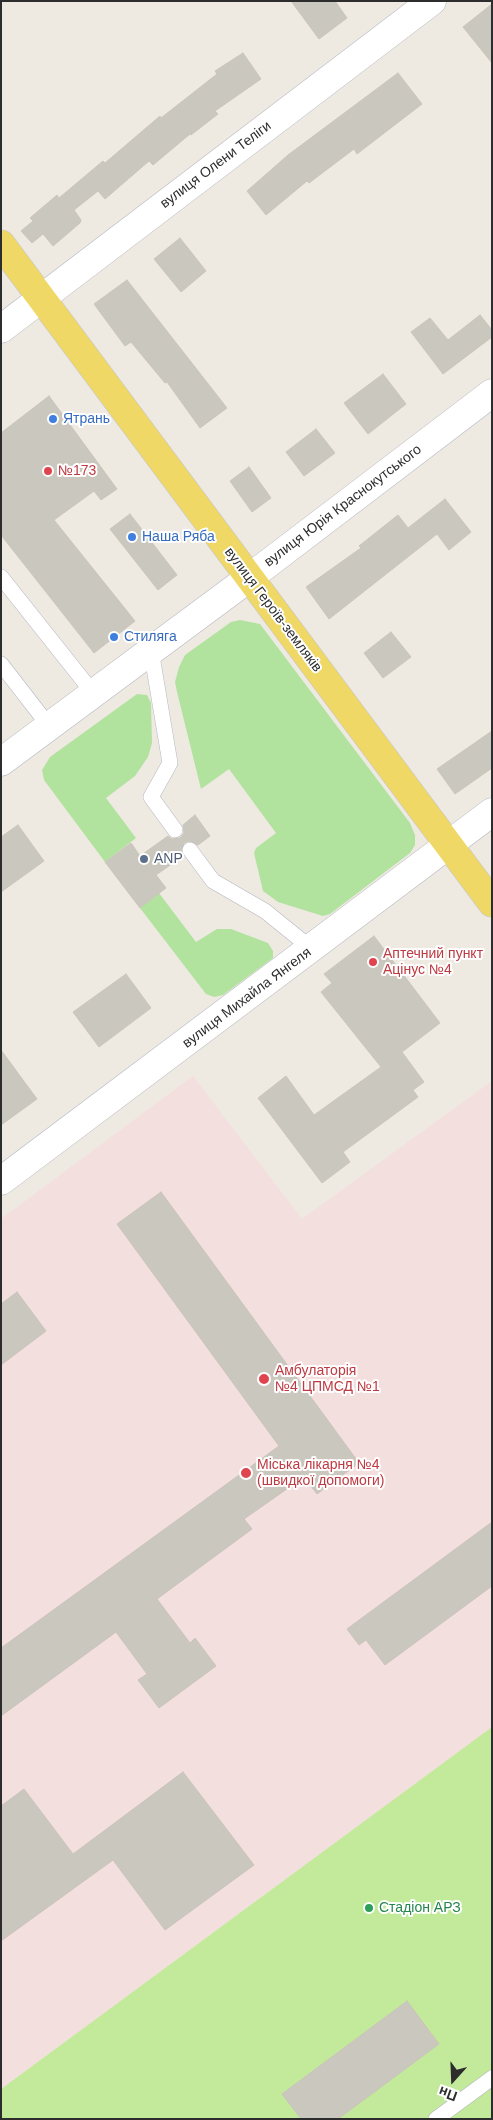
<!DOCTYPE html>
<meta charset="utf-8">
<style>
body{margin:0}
#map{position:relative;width:493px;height:2120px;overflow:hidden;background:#eee9e1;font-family:Helvetica,sans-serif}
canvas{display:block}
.frame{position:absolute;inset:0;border:2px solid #2d2d2d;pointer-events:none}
.north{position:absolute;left:428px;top:2055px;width:50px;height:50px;-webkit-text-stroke:4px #fff;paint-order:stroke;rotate:200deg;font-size:14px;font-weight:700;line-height:20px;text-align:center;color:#2d2d2d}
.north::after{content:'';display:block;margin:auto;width:18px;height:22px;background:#2d2d2d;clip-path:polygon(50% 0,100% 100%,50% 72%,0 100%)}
</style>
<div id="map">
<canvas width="493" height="2120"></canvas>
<div class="frame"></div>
<div class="north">Пн</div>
</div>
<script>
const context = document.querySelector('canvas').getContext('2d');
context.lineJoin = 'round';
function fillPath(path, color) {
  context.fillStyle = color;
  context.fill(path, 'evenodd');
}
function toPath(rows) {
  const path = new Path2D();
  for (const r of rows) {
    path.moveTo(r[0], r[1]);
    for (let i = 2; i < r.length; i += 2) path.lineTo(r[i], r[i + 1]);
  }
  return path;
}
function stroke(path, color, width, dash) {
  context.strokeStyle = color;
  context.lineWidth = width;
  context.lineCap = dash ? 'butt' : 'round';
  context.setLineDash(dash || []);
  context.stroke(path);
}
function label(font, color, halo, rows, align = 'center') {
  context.font = font + ' Helvetica,sans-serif';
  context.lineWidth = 4;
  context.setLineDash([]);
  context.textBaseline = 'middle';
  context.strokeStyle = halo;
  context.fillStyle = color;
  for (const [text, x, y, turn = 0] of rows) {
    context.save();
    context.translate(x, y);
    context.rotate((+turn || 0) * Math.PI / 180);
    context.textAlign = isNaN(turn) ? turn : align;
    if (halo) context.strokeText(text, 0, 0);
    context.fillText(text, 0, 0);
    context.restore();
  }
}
fillPath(toPath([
 [193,1076,302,1219,492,1081,492,1727,1,2089,1,1219]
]), '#f4dfdf');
fillPath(toPath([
 [240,620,260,624,410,823,415,835,415,845,410,853,330,914,323,916,278,902,263,891,254,853,256,848,276,833,229,769,201,789,177,692,175,682,179,667,185,655,231,622],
 [137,694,147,695,151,703,152,743,148,757,135,776,106,798,136,838,105,862,44,780,42,770,50,757],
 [159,893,196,942,217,929,231,929,268,943,273,951,273,958,223,995,214,997,206,994,140,908]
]), '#b1e39f');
fillPath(toPath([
 [492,1727,492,2119,1,2119,1,2089]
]), '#c3ea9b');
const building = toPath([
 [291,1,335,1,347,18,319,39,291,1],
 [492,4,492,63,463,27,492,4],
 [243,53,261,79,215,111,218,114,191,135,190,134,153,165,149,161,105,199,98,191,74,210,81,220,80,223,53,246,43,234,32,243,21,231,33,221,30,218,57,195,59,198,103,161,105,163,160,116,161,118,217,74,215,71,243,53],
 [398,73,422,104,357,154,354,149,309,183,307,181,266,215,247,191,288,155,398,73],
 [180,238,206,271,181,292,154,259,180,238],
 [127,280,227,408,200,428,167,382,165,383,131,342,125,346,94,304,127,280],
 [480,315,492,330,492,337,443,374,411,332,430,318,448,340,480,315],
 [383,374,406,404,368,434,344,403,383,374],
 [49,396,117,489,101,500,94,491,54,520,135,621,94,653,1,535,1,433,49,396],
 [316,429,335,453,304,476,286,452,316,429],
 [249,467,271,498,252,512,230,481,249,467],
 [445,499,471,532,449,550,437,534,329,619,306,587,361,548,359,546,398,515,408,528,445,499],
 [130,514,177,575,158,590,110,529,130,514],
 [391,632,411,657,383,678,364,653,391,632],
 [492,731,492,768,455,794,437,769,492,731],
 [195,815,210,836,198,845,189,841,184,843,181,851,183,856,156,875,166,888,140,908,105,862,131,843,140,856,168,836,172,839,180,838,184,833,183,825,195,815],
 [18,825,44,861,1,892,1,837,18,825],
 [374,936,440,1023,402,1052,424,1082,413,1090,418,1097,343,1152,350,1162,322,1183,258,1098,286,1076,314,1115,381,1067,321,992,332,983,324,974,374,936],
 [126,974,151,1008,99,1047,73,1012,126,974],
 [1,1050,37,1099,1,1125,1,1050],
 [161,1192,359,1463,317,1494,304,1477,244,1519,252,1529,157,1599,190,1643,195,1638,216,1666,159,1708,138,1680,147,1674,116,1632,1,1716,1,1648,279,1446,117,1224,161,1192],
 [17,1292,46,1331,1,1365,1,1304,17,1292],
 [492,1522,492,1586,385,1665,366,1640,359,1645,347,1629,492,1522],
 [183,1772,254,1865,165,1930,113,1860,1,1941,1,1806,24,1789,73,1854,183,1772],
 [407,2001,439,2044,338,2119,301,2119,282,2094,407,2001]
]);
fillPath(building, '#cac7bf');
stroke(building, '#cac5ba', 1);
const lane = toPath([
 [1,577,94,694],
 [151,650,170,763,151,797,175,830],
 [1,664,49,726],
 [190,850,213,881,265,911,312,949],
 [436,2119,492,2078]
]);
const street = toPath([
 [1,329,432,1],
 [1,762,249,578],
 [1,1181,492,812]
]);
const secondary = toPath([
 [249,578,492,393]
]);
const primary = toPath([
 [1,244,492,903]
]);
stroke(lane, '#b4b6c0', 16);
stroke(street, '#b4b6c0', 29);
stroke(secondary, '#b4b6c0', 29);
stroke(primary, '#c8c8c8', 29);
stroke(lane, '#fff', 15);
stroke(street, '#fff', 28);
stroke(secondary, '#fff', 28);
stroke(primary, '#efd865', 28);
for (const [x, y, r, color] of [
 [53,419,5,"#3f7fe0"],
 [48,471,5,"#e0444e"],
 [132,537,5,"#3f7fe0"],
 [114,637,5,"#3f7fe0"],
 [144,859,5,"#5c6f8a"],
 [373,962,5,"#e0444e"],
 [264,1379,6,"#e0444e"],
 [246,1473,6,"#e0444e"],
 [369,1908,5,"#2e9e5b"]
]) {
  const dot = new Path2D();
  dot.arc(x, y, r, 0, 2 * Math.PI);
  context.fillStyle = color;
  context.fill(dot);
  stroke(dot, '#fff', 2);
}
label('14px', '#2d2d2d', '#fff', [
 ["вулиця Олени Теліги",216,165,-37],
 ["вулиця Юрія Краснокутського",343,506,-37],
 ["вулиця Героїв-земляків",273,610,53],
 ["вулиця Михайла Янгеля",247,998,-37]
]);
label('14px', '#366cbe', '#fff', [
 ["Ятрань",63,419],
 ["Наша Ряба",142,537],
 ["Стиляга",124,637]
], 'left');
label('14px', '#be3a42', '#fff', [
 ["№173",58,471],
 ["Аптечний пункт",383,954],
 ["Ацінус №4",383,970],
 ["Амбулаторія",275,1371],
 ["№4 ЦПМСД №1",275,1387],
 ["Міська лікарня №4",257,1465],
 ["(швидкої допомоги)",257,1481]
], 'left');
label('14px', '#4e5e75', '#fff', [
 ["ANP",154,859]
], 'left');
label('14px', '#27864d', '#fff', [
 ["Стадіон АРЗ",379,1908]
], 'left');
</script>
